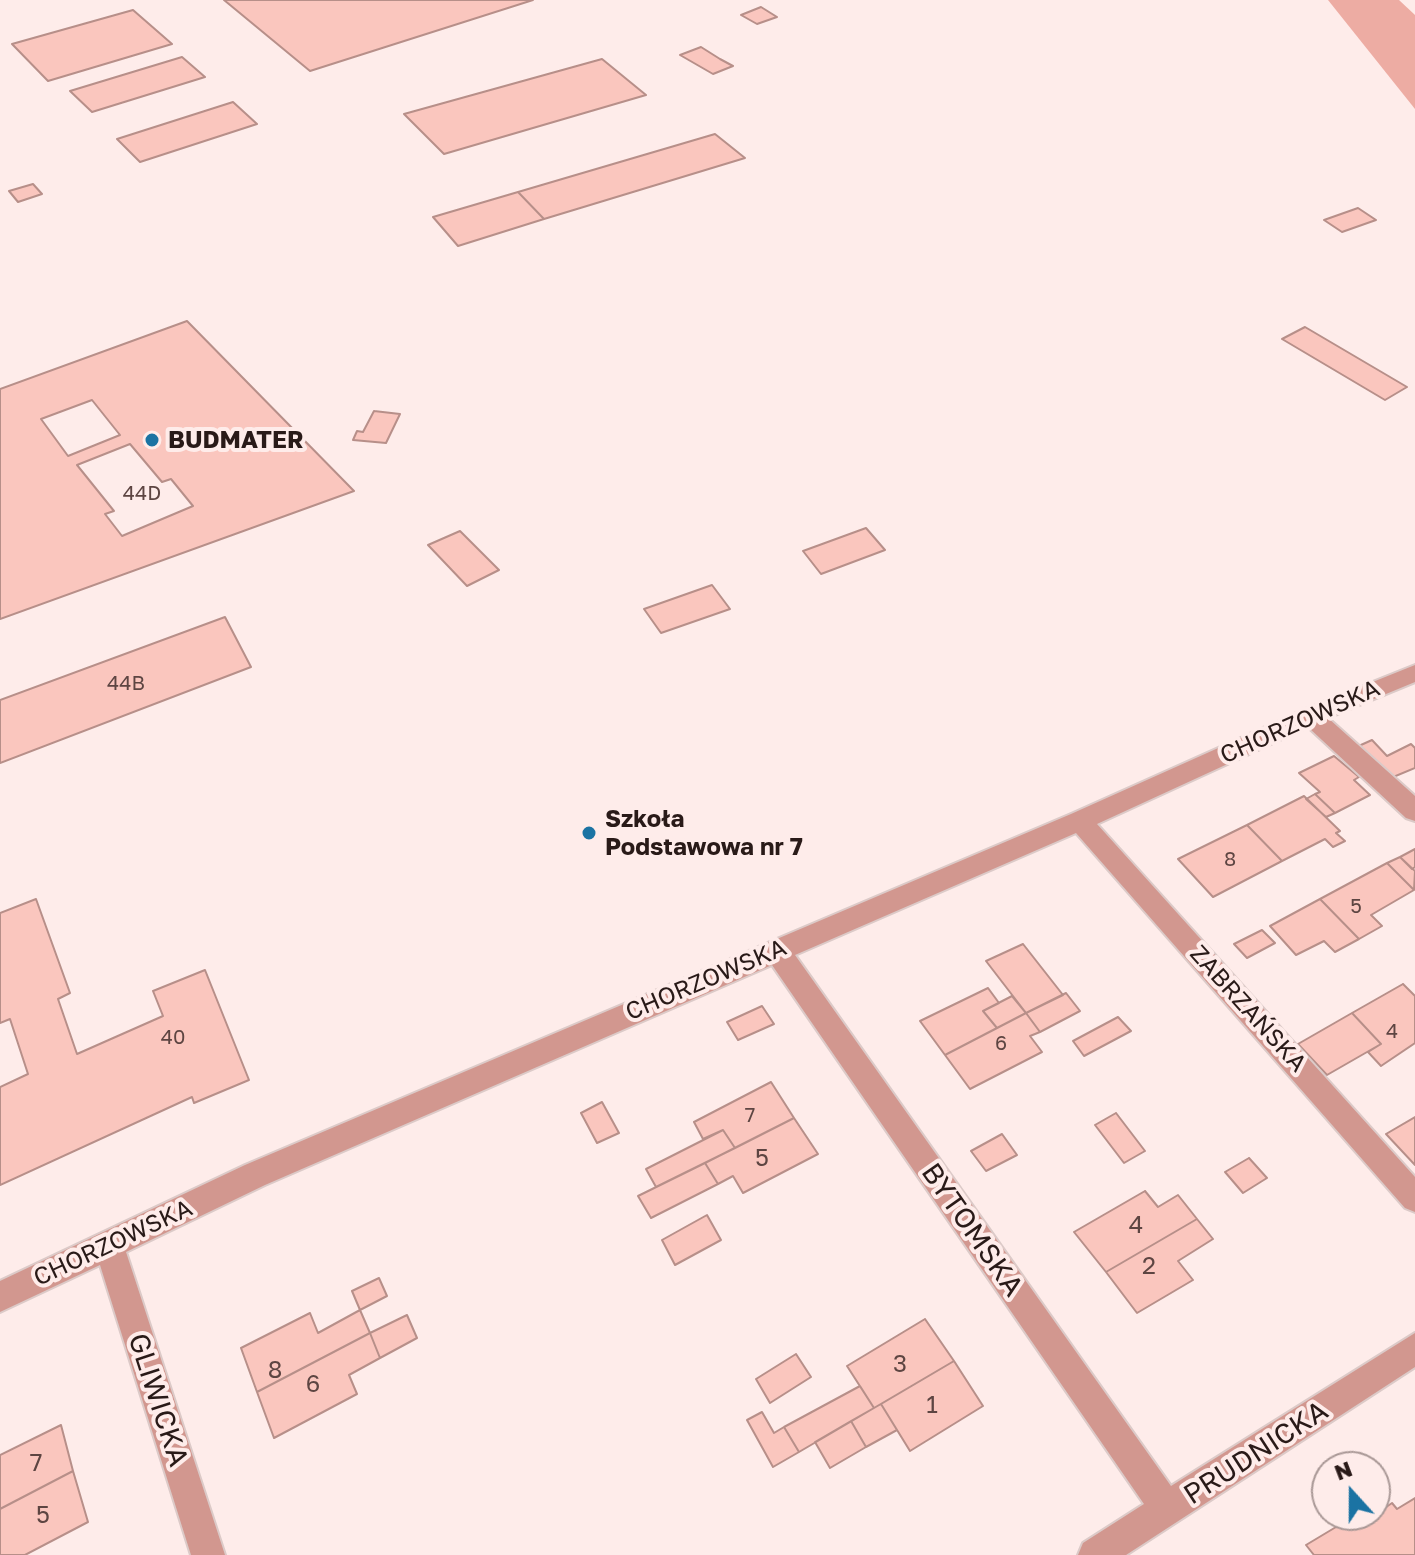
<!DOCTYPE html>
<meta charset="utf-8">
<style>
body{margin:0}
#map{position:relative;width:1415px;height:1555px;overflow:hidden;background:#feecea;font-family:"Golos Text",sans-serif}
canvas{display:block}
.north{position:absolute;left:1311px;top:1451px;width:80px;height:80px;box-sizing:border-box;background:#feecea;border:2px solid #a99896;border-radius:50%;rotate:339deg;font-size:22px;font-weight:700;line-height:32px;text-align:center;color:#291a18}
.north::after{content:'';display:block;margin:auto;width:28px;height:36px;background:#1b73a3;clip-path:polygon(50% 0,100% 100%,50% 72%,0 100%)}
</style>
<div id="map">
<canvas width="1415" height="1555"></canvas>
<div class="north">N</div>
</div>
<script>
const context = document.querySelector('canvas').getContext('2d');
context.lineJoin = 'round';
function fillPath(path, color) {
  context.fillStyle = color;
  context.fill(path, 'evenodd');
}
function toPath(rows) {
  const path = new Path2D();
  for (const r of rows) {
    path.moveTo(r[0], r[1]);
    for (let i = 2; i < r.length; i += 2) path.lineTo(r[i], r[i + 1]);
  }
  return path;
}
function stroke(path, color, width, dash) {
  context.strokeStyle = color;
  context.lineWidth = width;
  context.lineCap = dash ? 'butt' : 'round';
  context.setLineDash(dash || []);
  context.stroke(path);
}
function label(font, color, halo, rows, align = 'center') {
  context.font = font + ' "Golos Text",sans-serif';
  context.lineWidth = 8;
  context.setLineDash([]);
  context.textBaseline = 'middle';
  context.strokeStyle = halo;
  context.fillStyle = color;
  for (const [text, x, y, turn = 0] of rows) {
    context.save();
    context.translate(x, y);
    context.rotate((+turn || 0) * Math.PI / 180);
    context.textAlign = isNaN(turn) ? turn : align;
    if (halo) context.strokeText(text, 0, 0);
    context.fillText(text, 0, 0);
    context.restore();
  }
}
fillPath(toPath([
 [1328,0,1399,0,1415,15,1415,109]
]), '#edaca3');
const building = toPath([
 [224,0,533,0,310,71,224,0],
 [761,7,777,17,757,24,741,15,761,7],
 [133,10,172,44,48,81,12,44,133,10],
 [701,47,720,59,733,66,713,74,680,55,701,47],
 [182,57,205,77,92,112,70,91,182,57],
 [602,59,646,95,444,154,404,114,602,59],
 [233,102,257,124,140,162,117,139,233,102],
 [715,134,745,158,544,219,518,192,715,134],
 [33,184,42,194,18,202,9,191,33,184],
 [518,192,544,219,458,246,433,217,518,192],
 [1358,208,1376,220,1342,232,1324,220,1358,208],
 [187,321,354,491,0,619,0,389,187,321],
 [1305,327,1407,387,1385,400,1282,339,1305,327],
 [92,400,120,435,68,456,41,419,92,400],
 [374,411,400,414,386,443,353,440,357,431,363,432,374,411],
 [130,444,162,482,171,479,193,506,122,536,105,514,114,511,77,465,130,444],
 [866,528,885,550,821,574,803,551,866,528],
 [460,531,499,570,467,586,428,545,460,531],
 [712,585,730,609,661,633,644,609,712,585],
 [225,617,251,667,0,763,0,700,225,617],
 [1372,740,1387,756,1411,744,1415,748,1415,768,1386,780,1352,749,1372,740],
 [1334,756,1359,777,1354,780,1370,795,1335,813,1315,794,1320,792,1299,773,1334,756],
 [1315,794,1335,813,1326,817,1306,799,1315,794],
 [1304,796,1340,831,1336,833,1345,841,1333,847,1325,839,1282,861,1247,825,1304,796],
 [1247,825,1282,861,1213,897,1178,859,1247,825],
 [1415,849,1415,867,1412,869,1400,857,1415,849],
 [1400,857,1415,871,1414,890,1387,863,1400,857],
 [1387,863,1414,890,1371,915,1382,926,1359,939,1320,899,1387,863],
 [36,899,70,993,58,999,77,1054,163,1016,153,991,205,970,249,1080,194,1103,192,1097,0,1185,0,1087,28,1074,10,1019,0,1023,0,913,36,899],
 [1320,899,1359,939,1335,952,1324,941,1296,955,1270,926,1320,899],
 [1262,930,1275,943,1247,958,1234,944,1262,930],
 [1023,944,1063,995,1026,1013,986,961,1023,944],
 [1403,984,1415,996,1415,1043,1381,1066,1368,1052,1381,1044,1352,1013,1403,984],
 [988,988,999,1003,983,1011,997,1028,945,1055,920,1021,988,988],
 [1066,993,1080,1011,1040,1032,1026,1013,1066,993],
 [1012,996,1026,1013,997,1028,983,1011,1012,996],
 [762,1006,774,1024,738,1040,727,1022,762,1006],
 [1026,1013,1040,1032,1030,1036,1042,1052,970,1089,945,1055,1026,1013],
 [1352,1013,1381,1044,1327,1075,1298,1044,1352,1013],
 [1118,1017,1131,1031,1084,1056,1073,1041,1118,1017],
 [771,1082,794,1118,735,1148,723,1130,703,1139,694,1122,771,1082],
 [602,1102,619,1133,597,1143,581,1113,602,1102],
 [1116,1113,1145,1151,1124,1163,1095,1125,1116,1113],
 [1415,1117,1415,1165,1386,1134,1415,1117],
 [794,1118,818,1154,743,1193,733,1176,718,1184,705,1163,794,1118],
 [723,1130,735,1148,656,1187,646,1169,723,1130],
 [1002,1134,1017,1155,986,1171,971,1151,1002,1134],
 [1249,1158,1267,1178,1243,1193,1225,1172,1249,1158],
 [705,1163,718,1184,651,1218,638,1196,705,1163],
 [1145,1191,1158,1207,1178,1195,1197,1219,1106,1272,1074,1232,1145,1191],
 [707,1215,721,1240,675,1265,662,1240,707,1215],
 [1197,1219,1213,1239,1178,1261,1193,1280,1137,1313,1106,1272,1197,1219],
 [379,1278,387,1296,360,1310,352,1291,379,1278],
 [360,1310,370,1333,257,1392,241,1348,310,1313,318,1333,360,1310],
 [407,1315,417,1338,380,1358,370,1333,407,1315],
 [925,1319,954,1361,874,1408,847,1366,925,1319],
 [370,1333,380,1358,349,1375,357,1394,274,1438,257,1392,370,1333],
 [796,1354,811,1377,770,1403,756,1379,796,1354],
 [954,1361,983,1406,910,1451,881,1404,954,1361],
 [860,1386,874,1408,799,1452,784,1427,860,1386],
 [881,1404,897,1430,866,1447,851,1421,881,1404],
 [762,1412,774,1433,784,1427,799,1452,773,1467,747,1420,762,1412],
 [851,1421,866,1447,830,1468,815,1442,851,1421],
 [61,1425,73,1471,0,1509,0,1455,61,1425],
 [73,1471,88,1522,25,1555,0,1555,0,1509,73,1471],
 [1415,1498,1415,1555,1314,1555,1306,1545,1356,1515,1375,1515,1375,1507,1379,1512,1392,1503,1397,1509,1415,1498]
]);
fillPath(building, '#fac6be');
stroke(building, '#b78f89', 2);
const minor = toPath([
 [1415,665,1415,682,1328,718,1415,796,1415,821,1406,818,1308,727,1097,824,1415,1177,1415,1212,1405,1208,1076,833,795,955,1171,1486,1415,1333,1415,1367,1126,1555,1078,1555,1083,1543,1144,1504,772,965,265,1185,126,1252,225,1555,191,1555,100,1265,0,1312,0,1281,245,1165,1071,814,1303,710,1415,665]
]);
stroke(minor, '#dccac8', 4);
fillPath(minor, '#d2978f');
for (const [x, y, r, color] of [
 [152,440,8,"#1b73a3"],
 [589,833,8,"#1b73a3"]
]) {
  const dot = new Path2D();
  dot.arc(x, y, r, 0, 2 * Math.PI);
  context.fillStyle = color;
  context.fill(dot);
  stroke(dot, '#feecea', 3);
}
label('20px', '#5d4542', null, [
 ["44D",142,494],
 ["44B",126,684],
 ["8",1230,860],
 ["5",1356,907],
 ["4",1392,1032],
 ["40",173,1038],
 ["6",1001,1044],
 ["7",750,1116]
]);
label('bold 24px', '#291a18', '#feecea', [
 ["BUDMATER",168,440],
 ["Szkoła",605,819],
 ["Podstawowa nr 7",605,847]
], 'left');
label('24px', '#291a18', '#feecea', [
 ["CHORZOWSKA",1300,722,-24],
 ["CHORZOWSKA",706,980,-23],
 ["ZABRZAŃSKA",1248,1009,48],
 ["CHORZOWSKA",113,1243,-25]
]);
label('24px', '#5d4542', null, [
 ["5",762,1158],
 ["4",1136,1225],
 ["2",1149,1266],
 ["3",900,1364],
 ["8",275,1370],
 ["6",313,1384],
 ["1",932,1405],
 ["7",36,1463],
 ["5",43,1515]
]);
label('28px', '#291a18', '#feecea', [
 ["BYTOMSKA",972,1230,55],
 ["GLIWICKA",158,1400,72],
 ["PRUDNICKA",1256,1453,-33]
]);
</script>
